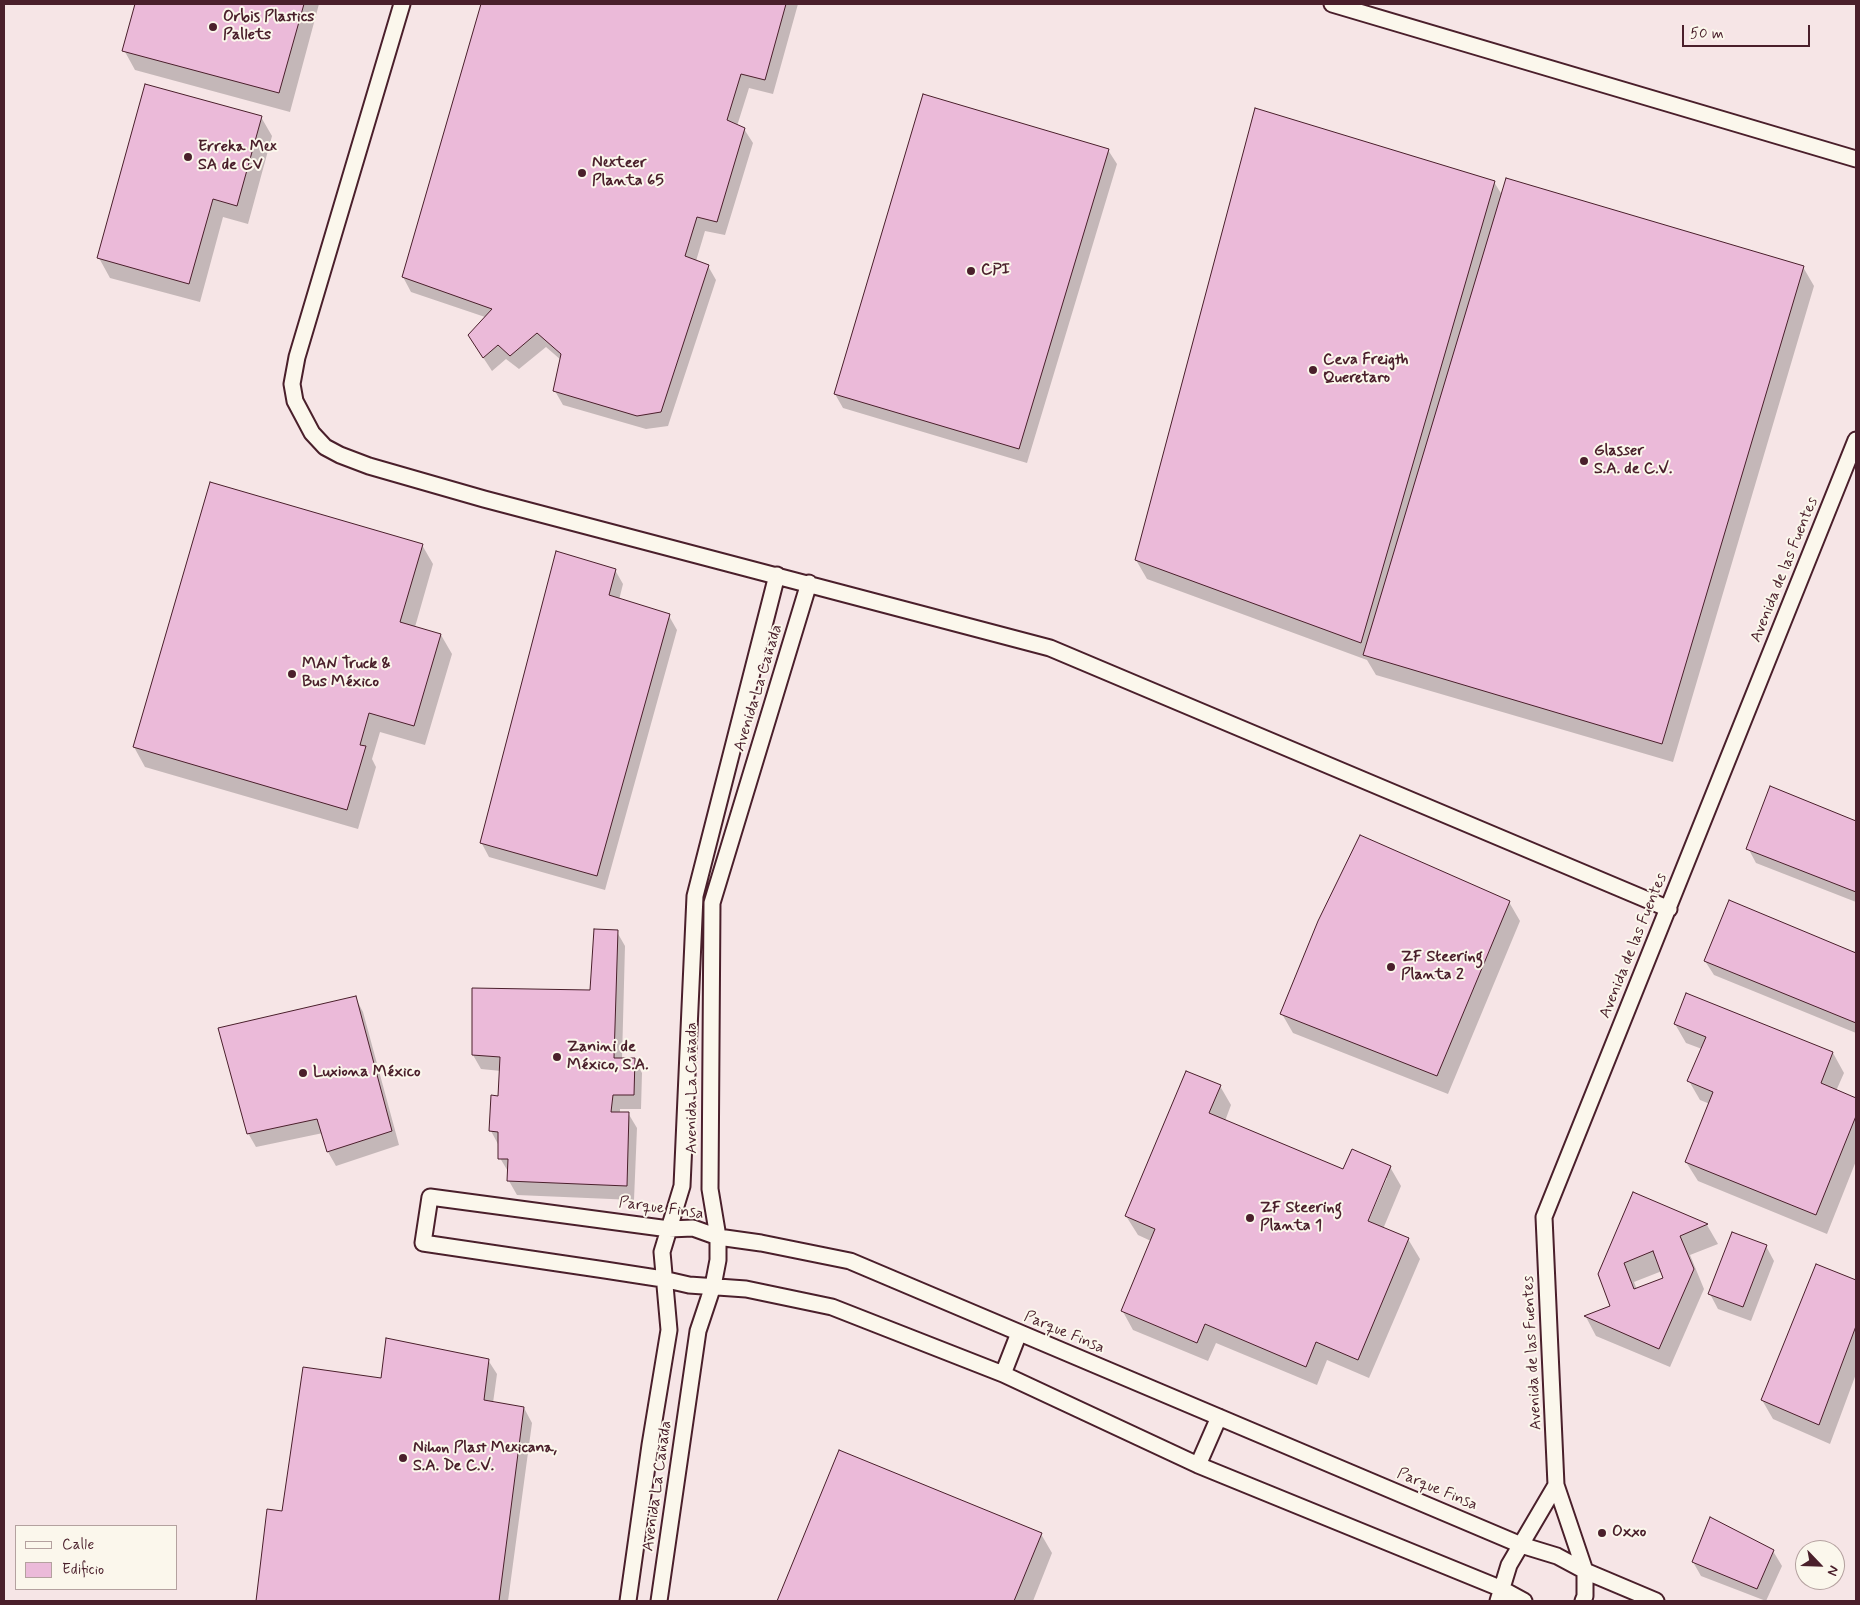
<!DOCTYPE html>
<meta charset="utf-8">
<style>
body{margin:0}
#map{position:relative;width:1860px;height:1605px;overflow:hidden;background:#fbf7ec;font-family:Mynerve,sans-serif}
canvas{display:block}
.frame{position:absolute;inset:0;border:5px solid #4a1f2b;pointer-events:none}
.legend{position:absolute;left:15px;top:1525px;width:162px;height:65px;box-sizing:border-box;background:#fbf7ec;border:1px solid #b4a19f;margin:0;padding:6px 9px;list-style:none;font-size:15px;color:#4a1f2b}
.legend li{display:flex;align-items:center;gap:10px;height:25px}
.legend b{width:25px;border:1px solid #b4a19f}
.north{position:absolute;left:1795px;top:1540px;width:50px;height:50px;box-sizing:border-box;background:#fbf7ec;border:1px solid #b4a19f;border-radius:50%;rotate:114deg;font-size:14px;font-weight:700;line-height:20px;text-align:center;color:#4a1f2b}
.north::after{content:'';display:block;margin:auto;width:18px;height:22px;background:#4a1f2b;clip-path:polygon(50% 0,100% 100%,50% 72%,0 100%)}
.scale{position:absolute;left:1682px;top:25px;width:128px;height:22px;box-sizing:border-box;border:2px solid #4a1f2b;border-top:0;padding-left:6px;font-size:15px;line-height:18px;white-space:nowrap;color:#4a1f2b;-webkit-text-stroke:4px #fbf7ec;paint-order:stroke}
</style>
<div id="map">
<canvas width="1860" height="1605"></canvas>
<div class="frame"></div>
<ul class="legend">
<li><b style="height:6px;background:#fbf7ec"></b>Calle</li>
<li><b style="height:14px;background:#ebbad9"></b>Edificio</li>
</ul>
<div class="north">N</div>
<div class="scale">50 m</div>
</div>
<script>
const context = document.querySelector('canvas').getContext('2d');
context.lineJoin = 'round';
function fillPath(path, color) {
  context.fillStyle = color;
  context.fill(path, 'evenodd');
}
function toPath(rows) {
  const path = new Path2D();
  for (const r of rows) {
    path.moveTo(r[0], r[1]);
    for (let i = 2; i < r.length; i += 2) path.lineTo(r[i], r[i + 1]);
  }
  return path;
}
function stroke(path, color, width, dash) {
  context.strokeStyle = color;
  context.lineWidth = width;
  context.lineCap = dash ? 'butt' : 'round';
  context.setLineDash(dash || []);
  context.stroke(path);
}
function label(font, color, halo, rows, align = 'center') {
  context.font = font + ' Mynerve,sans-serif';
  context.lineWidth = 4;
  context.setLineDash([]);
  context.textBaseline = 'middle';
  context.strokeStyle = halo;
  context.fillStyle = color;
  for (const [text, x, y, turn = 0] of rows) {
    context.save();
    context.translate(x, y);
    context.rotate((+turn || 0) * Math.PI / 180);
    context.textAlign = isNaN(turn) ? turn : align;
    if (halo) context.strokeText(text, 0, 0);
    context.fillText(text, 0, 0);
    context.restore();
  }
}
fillPath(toPath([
 [4,4,1856,4,1856,1601,4,1601],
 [16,1526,176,1526,176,1589,16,1589],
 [1805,1550,1835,1550,1835,1580,1805,1580]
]), '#f6e5e6');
fillPath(toPath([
 [136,4,319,4,290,112,135,70,124,50],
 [483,4,798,4,773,94,749,88,737,126,744,129,753,143,725,235,705,231,696,261,708,266,716,280,668,426,646,429,563,405,555,391,561,360,546,347,519,369,506,359,492,371,469,336,485,317,411,292,403,277],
 [261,117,272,136,248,224,223,217,200,302,110,278,99,258],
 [1108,150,1117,164,1027,463,843,408,835,394],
 [1494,182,1502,195,1803,267,1814,286,1673,762,1376,675,1367,660,1147,579,1136,560],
 [422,545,433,564,415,627,441,635,452,654,425,745,380,732,372,759,376,767,358,829,145,767,134,747],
 [615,570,623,584,619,600,669,616,677,630,605,890,489,857,481,842],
 [1771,787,1856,822,1856,902,1756,863,1748,848],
 [1509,902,1520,921,1448,1094,1293,1033,1282,1014],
 [1730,902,1856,954,1856,1033,1714,975,1705,961],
 [617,932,625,946,622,1059,634,1059,642,1073,641,1109,620,1109,620,1113,628,1113,637,1128,634,1200,517,1195,509,1181,509,1173,500,1158,499,1146,491,1131,500,1097,501,1071,481,1069,473,1055,473,989,592,992],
 [1687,994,1833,1053,1844,1073,1836,1091,1856,1099,1856,1161,1827,1234,1698,1181,1686,1162,1710,1104,1700,1100,1689,1081,1702,1049,1686,1043,1675,1024],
 [355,997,363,1012,399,1145,336,1166,328,1152,323,1133,256,1147,248,1133],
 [1220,1086,1231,1105,1225,1121,1344,1171,1390,1167,1401,1186,1383,1229,1408,1239,1420,1259,1369,1378,1327,1360,1317,1385,1216,1343,1208,1361,1133,1330,1122,1310,1151,1241,1138,1235,1126,1216],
 [1384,1178,1387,1178,1366,1227,1364,1226],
 [1634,1194,1707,1225,1718,1244,1690,1255,1704,1289,1670,1367,1596,1336,1586,1317,1612,1306],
 [1662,1271,1665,1278,1637,1290,1634,1282],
 [1766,1246,1774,1261,1751,1321,1718,1309,1710,1294],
 [1817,1265,1856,1281,1856,1374,1830,1444,1773,1419,1762,1400],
 [488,1360,497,1374,493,1403,524,1408,532,1423,508,1601,257,1601,268,1511,283,1512,382,1380],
 [839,1452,1041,1534,1052,1553,1033,1601,778,1601],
 [1773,1551,1782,1566,1766,1601,1701,1576,1693,1562]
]), '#0003');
const building = toPath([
 [135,4,304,4,279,93,122,51,135,4],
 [481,4,786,4,765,80,741,74,727,120,745,128,717,222,697,217,685,256,709,265,661,412,637,416,553,391,561,354,537,333,510,356,498,345,483,358,468,335,492,309,402,277,481,4],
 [145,84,262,116,237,206,213,199,189,284,97,258,145,84],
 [923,94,1109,149,1019,449,834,394,923,94],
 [1255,108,1495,181,1361,643,1135,560,1255,108],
 [1506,178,1804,266,1662,744,1363,655,1506,178],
 [210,482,423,544,400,622,441,634,414,726,369,713,360,745,366,746,347,810,133,747,210,482],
 [556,551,616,569,609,595,670,614,597,876,480,843,556,551],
 [1770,786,1856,821,1856,892,1746,849,1770,786],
 [1360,835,1510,901,1437,1076,1280,1014,1318,921,1360,835],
 [1729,900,1856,953,1856,1023,1704,961,1729,900],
 [594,929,618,930,614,1058,635,1058,634,1095,613,1095,611,1112,629,1112,627,1186,507,1181,508,1159,498,1159,498,1132,489,1131,491,1095,498,1096,500,1057,472,1055,472,988,590,990,594,929],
 [1686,993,1833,1052,1821,1083,1856,1098,1856,1116,1816,1215,1685,1162,1713,1092,1687,1081,1706,1037,1674,1024,1686,993],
 [356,996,392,1131,327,1152,317,1119,247,1134,218,1028,356,996],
 [1186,1071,1221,1085,1209,1113,1343,1169,1352,1149,1391,1166,1368,1221,1409,1238,1358,1360,1316,1342,1306,1367,1205,1324,1197,1343,1121,1311,1155,1229,1125,1216,1186,1071],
 [1633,1192,1708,1224,1680,1236,1694,1269,1659,1349,1584,1316,1610,1306,1598,1274,1633,1192],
 [1653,1251,1663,1278,1634,1289,1624,1263,1653,1251],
 [1732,1232,1767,1245,1743,1307,1708,1294,1732,1232],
 [1816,1264,1856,1280,1856,1326,1819,1425,1761,1400,1816,1264],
 [386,1338,489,1359,484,1400,524,1407,499,1601,256,1601,267,1509,282,1511,303,1367,381,1378,386,1338],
 [839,1450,1042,1533,1014,1601,777,1601,839,1450],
 [1710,1517,1774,1550,1757,1589,1692,1562,1710,1517]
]);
fillPath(building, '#ebbad9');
stroke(building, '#4a1f2b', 1);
const street = toPath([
 [402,4,297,357,292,384,295,401,312,433,325,447,340,455,369,466,484,499,1050,648,1669,909],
 [1332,4,1856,159],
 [1003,1374,1019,1333],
 [1198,1465,1219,1417],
 [628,1601,650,1445,669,1330,662,1252,682,1186,695,896,777,575],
 [659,1601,698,1331,713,1286,718,1260,718,1237,710,1189,712,903,809,583],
 [1498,1601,1509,1565,1556,1485],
 [1524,1601,1502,1589,1198,1465,1003,1374,832,1307,746,1289,689,1285,663,1279,605,1270,423,1243,430,1197,669,1229,693,1228,718,1237,761,1243,850,1261,1521,1545,1557,1556,1585,1571,1656,1601],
 [1583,1601,1585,1596,1585,1571,1556,1485,1544,1217,1856,440]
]);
stroke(street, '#4a1f2b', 19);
stroke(street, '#fbf7ec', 15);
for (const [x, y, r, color] of [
 [213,27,5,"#4a1f2b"],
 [188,157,5,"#4a1f2b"],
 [582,173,5,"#4a1f2b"],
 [971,271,5,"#4a1f2b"],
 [1313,370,5,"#4a1f2b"],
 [1584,461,5,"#4a1f2b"],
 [292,674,5,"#4a1f2b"],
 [1391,967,5,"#4a1f2b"],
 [557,1057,5,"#4a1f2b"],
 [303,1073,5,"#4a1f2b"],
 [1250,1218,5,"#4a1f2b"],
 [403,1458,5,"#4a1f2b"],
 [1602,1533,5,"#4a1f2b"]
]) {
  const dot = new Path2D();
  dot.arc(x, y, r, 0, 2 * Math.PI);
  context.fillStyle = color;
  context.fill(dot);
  stroke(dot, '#fbf7ec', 2);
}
label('bold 16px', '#4a1f2b', '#fbf7ec', [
 ["Orbis Plastics",223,18],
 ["Pallets",223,36],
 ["Erreka Mex",198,148],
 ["SA de CV",198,166],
 ["Nexteer",592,164],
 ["Planta 65",592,182],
 ["CPI",981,271],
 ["Ceva Freigth",1323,361],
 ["Queretaro",1323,379],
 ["Glasser",1594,452],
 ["S.A. de C.V.",1594,470],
 ["MAN Truck &",302,665],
 ["Bus México",302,683],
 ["ZF Steering",1401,958],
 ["Planta 2",1401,976],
 ["Zanini de",567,1048],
 ["México, S.A.",567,1066],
 ["Luxiona México",313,1073],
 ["ZF Steering",1260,1209],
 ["Planta 1",1260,1227],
 ["Nihon Plast Mexicana,",413,1449],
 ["S.A. De C.V.",413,1467],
 ["Oxxo",1612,1533]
], 'left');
label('16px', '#4a1f2b', '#fbf7ec', [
 ["Avenida de las Fuentes",1785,570,-68],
 ["Avenida La Cañada",759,688,-73],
 ["Avenida de las Fuentes",1634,946,-68],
 ["Avenida La Cañada",693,1088,-90],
 ["Parque Finsa",661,1209,8],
 ["Parque Finsa",1064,1333,23],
 ["Avenida de las Fuentes",1533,1353,-93],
 ["Avenida La Cañada",658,1486,-82],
 ["Parque Finsa",1437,1490,23]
]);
</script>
